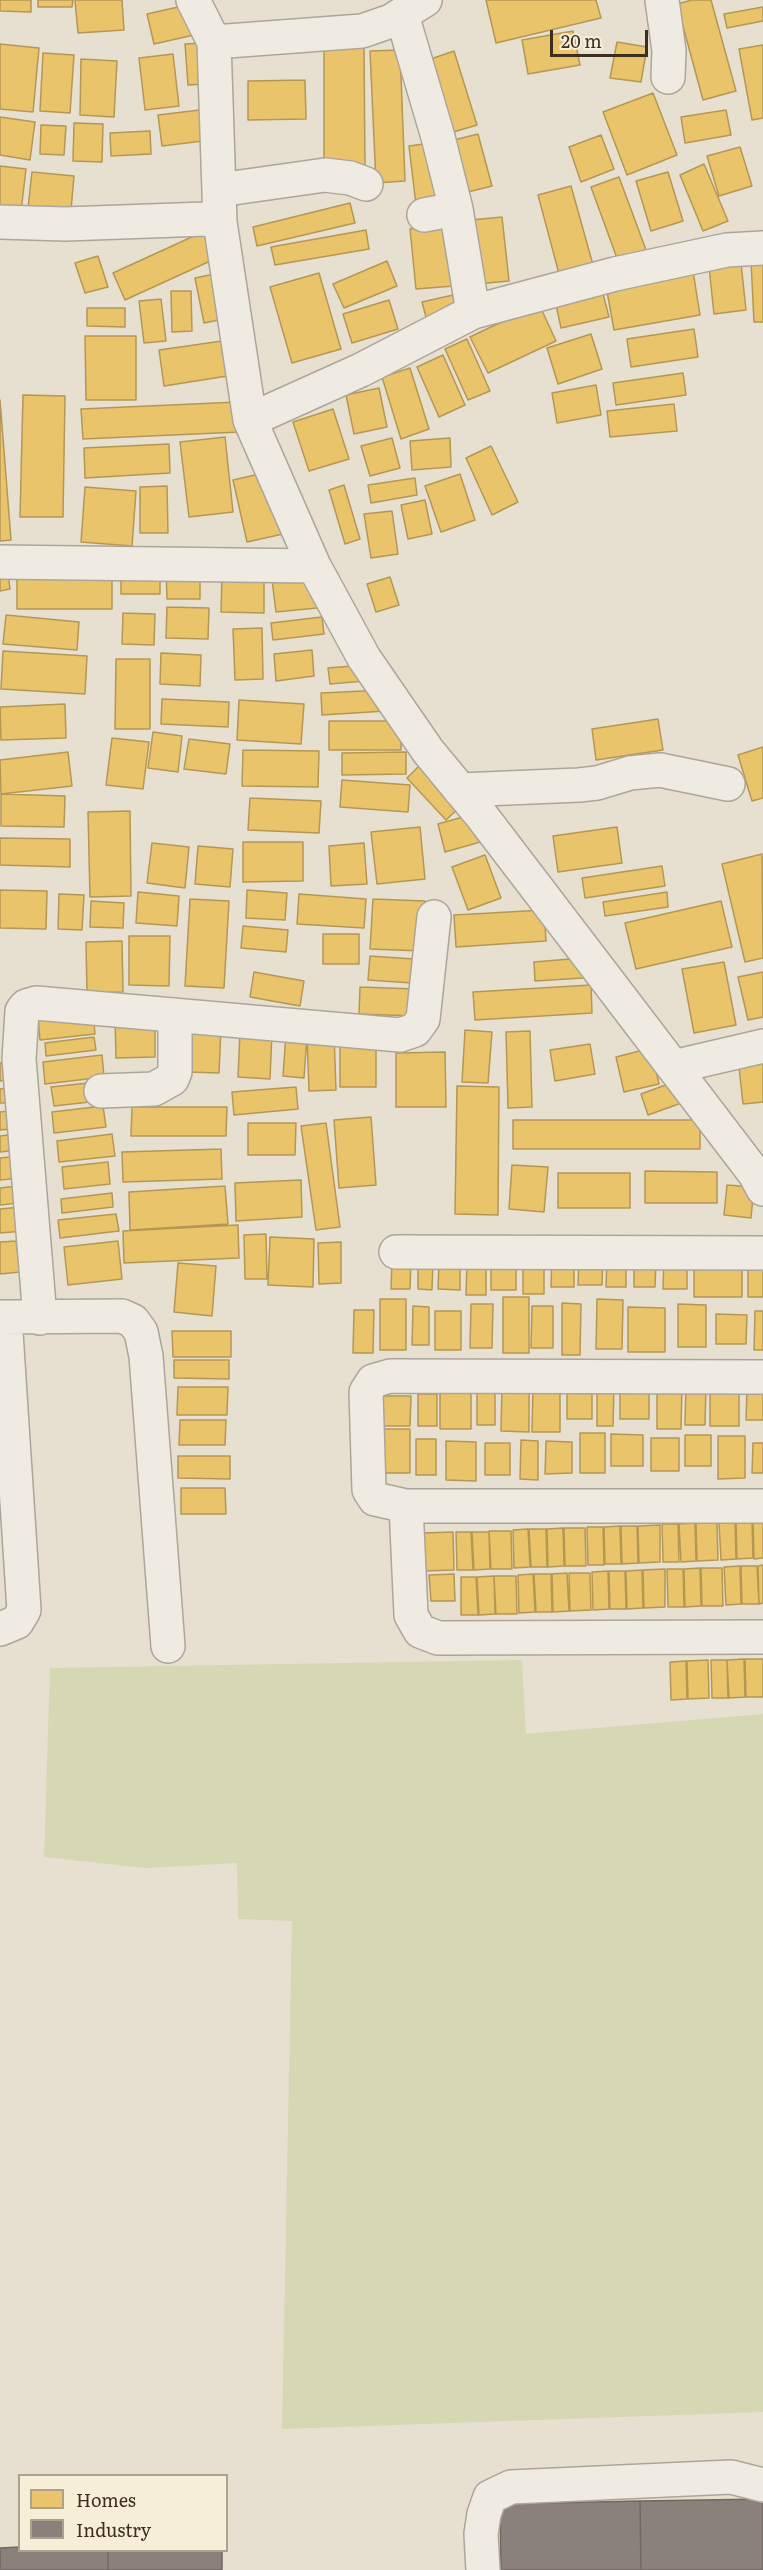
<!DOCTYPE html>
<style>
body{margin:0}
#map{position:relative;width:763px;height:2570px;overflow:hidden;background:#e7e0d1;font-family:Literata,serif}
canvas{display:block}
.legend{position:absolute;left:18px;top:2474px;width:210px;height:78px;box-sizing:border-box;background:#f7eed8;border:2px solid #ada18e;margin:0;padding:8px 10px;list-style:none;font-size:18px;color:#3d2e20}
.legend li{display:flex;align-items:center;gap:12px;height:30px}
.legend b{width:30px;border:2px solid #ada18e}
.scale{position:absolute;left:550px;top:30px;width:98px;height:27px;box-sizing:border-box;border:3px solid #3d2e20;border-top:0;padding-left:8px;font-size:18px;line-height:21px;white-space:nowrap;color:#3d2e20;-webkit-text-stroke:4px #f7eed8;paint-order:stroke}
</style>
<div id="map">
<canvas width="763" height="2570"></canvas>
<ul class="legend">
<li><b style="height:16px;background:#e9c46a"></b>Homes</li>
<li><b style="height:16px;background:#8a817c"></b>Industry</li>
</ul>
<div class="scale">20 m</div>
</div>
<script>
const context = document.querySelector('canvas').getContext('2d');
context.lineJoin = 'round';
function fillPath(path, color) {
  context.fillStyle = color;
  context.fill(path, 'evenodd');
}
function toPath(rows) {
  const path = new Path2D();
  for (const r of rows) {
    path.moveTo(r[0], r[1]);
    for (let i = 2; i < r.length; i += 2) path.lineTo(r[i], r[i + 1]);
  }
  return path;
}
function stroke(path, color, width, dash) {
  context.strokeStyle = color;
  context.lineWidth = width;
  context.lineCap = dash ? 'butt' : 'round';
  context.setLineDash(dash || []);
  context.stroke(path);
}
fillPath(toPath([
 [522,1660,526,1734,763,1714,763,2412,282,2429,292,1921,238,1919,237,1863,145,1868,44,1857,50,1668]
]), '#d6d7b3');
const homes = toPath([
 [0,0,31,0,31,12,0,11,0,0],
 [38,0,73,0,72,7,38,7,38,0],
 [75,0,122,0,124,30,78,33,75,0],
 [486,0,596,0,601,18,496,43,486,0],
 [692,0,711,0,736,91,703,100,677,4,692,0],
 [187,5,194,35,154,44,147,14,187,5],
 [763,7,763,21,727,28,724,14,763,7],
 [573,31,580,65,528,74,522,40,573,31],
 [617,42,647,47,641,82,610,78,617,42],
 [205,43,208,84,188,85,185,44,205,43],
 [324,43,364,43,365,170,324,170,324,43],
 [0,44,39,48,33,112,0,109,0,44],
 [763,45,763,118,752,120,739,49,763,45],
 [400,50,405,181,376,183,370,51,400,50],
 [454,51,477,125,450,133,428,60,454,51],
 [43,53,74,55,70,113,40,111,43,53],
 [173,54,179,106,145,110,139,58,173,54],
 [81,59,117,61,114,117,80,115,81,59],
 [305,80,306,119,248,120,248,81,305,80],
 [653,93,677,155,627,175,603,112,653,93],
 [208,109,211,140,162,146,158,115,208,109],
 [726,110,731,135,685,143,681,117,726,110],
 [0,117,35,122,30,160,0,155,0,117],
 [74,123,103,124,102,162,73,161,74,123],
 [41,125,66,126,64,155,40,154,41,125],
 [150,131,151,154,111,156,110,133,150,131],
 [478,134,492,186,468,192,454,140,478,134],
 [601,135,614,169,581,182,569,147,601,135],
 [438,142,446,200,416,205,409,146,438,142],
 [740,147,752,186,719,196,707,156,740,147],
 [704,164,728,221,703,231,680,175,704,164],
 [0,166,26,169,21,211,0,209,0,166],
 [32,172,74,176,70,221,27,217,32,172],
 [668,172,683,221,651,231,636,181,668,172],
 [619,177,646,250,618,261,591,187,619,177],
 [571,186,595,272,561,281,538,195,571,186],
 [350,203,355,223,257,246,253,227,350,203],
 [502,217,509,281,477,284,471,220,502,217],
 [449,225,454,286,416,289,410,229,449,225],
 [207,230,219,257,125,300,113,273,207,230],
 [366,230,369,249,275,265,271,247,366,230],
 [98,256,108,287,85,293,75,263,98,256],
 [387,261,397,286,344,308,333,284,387,261],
 [751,261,763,261,763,322,754,322,751,261],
 [741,263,746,310,714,314,709,267,741,263],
 [693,271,700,315,614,330,606,286,693,271],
 [224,272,233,317,204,323,195,278,224,272],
 [319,273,341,349,292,363,270,287,319,273],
 [602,290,609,317,561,328,555,300,602,290],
 [171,291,191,291,192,331,172,332,171,291],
 [453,295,458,314,427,321,422,302,453,295],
 [161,299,166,341,144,343,139,301,161,299],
 [389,300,398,329,352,343,343,314,389,300],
 [539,304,556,341,488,373,470,337,539,304],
 [87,308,125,308,125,327,87,326,87,308],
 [694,329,698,357,631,367,627,339,694,329],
 [591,334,602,369,558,384,547,348,591,334],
 [85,336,136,336,136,400,86,400,85,336],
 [467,339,490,391,468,400,445,349,467,339],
 [229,340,234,375,164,386,159,350,229,340],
 [443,355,465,405,439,417,417,367,443,355],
 [410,368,429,429,401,439,382,377,410,368],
 [683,373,686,395,616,405,613,383,683,373],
 [596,385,601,415,557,423,552,393,596,385],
 [379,388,387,427,354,434,346,395,379,388],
 [23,395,65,396,63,517,20,517,23,395],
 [0,400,11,540,0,541,0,400],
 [238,402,240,432,83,439,81,409,238,402],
 [674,404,677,431,610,437,607,411,674,404],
 [333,409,349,459,309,471,293,422,333,409],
 [225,437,233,512,189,517,180,442,225,437],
 [392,438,400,468,370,476,361,446,392,438],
 [450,438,451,467,412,470,410,441,450,438],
 [169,444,170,473,85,478,84,448,169,444],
 [491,446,518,502,492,515,466,458,491,446],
 [268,472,283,534,247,542,233,480,268,472],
 [460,474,475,520,441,532,425,486,460,474],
 [415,478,417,495,371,503,368,485,415,478],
 [344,485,360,539,345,544,329,490,344,485],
 [167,486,168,533,140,533,140,487,167,486],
 [85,487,136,491,132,546,81,542,85,487],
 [425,500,432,534,408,539,401,505,425,500],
 [392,511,398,554,371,558,364,514,392,511],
 [7,567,10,589,0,591,0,568,7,567],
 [160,567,160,594,121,594,121,568,160,567],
 [166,569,200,569,200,599,167,599,166,569],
 [17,572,112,572,112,609,17,609,17,572],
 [222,574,264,574,264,613,221,612,222,574],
 [314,575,317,608,276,612,272,580,314,575],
 [390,577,399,605,376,612,367,584,390,577],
 [167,607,209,608,208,639,166,638,167,607],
 [123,613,155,614,154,645,122,644,123,613],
 [6,615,79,622,77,650,3,644,6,615],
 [322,617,324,634,273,640,271,623,322,617],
 [262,628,263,679,235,680,233,629,262,628],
 [312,650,314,676,276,681,274,654,312,650],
 [3,651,87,656,85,694,1,689,3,651],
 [161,653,201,655,200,686,160,684,161,653],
 [116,659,150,659,150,729,115,729,116,659],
 [364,665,365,681,330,684,328,668,364,665],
 [385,690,386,711,322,715,321,693,385,690],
 [162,699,229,702,228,727,161,724,162,699],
 [239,700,304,704,301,744,237,740,239,700],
 [65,704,66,738,1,740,0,707,65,704],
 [658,719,663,750,596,760,592,729,658,719],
 [329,721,401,721,401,750,329,750,329,721],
 [153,732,182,736,178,772,148,768,153,732],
 [112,738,149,742,143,789,106,785,112,738],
 [189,739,230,744,226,774,184,769,189,739],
 [763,747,763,798,752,801,738,755,763,747],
 [243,750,319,751,318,787,242,786,243,750],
 [68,752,72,786,1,794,0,760,68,752],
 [406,752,406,774,342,775,342,753,406,752],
 [424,761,464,803,446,820,407,778,424,761],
 [342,780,410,785,408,812,340,807,342,780],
 [1,794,65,796,64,827,1,826,1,794],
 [250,798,321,801,319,833,248,830,250,798],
 [130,811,131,896,90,897,88,812,130,811],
 [477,813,484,841,445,852,438,824,477,813],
 [420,827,425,879,377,884,371,832,420,827],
 [617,827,622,863,558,872,553,836,617,827],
 [0,838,70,839,70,867,0,865,0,838],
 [243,842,303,842,303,881,243,882,243,842],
 [152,843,189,847,185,888,147,883,152,843],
 [364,843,367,884,331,886,329,846,364,843],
 [198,846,233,849,230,887,195,884,198,846],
 [762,854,763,958,745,962,722,864,762,854],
 [485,855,501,898,468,910,452,867,485,855],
 [662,866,665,886,585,898,582,878,662,866],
 [0,890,47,891,46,929,0,928,0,890],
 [247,890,287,893,285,920,246,918,247,890],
 [138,892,179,896,177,926,136,923,138,892],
 [667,892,668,907,605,916,603,902,667,892],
 [59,894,84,895,82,930,58,929,59,894],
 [299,894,366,899,364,928,297,924,299,894],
 [190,899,229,901,224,988,185,986,190,899],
 [373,899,425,901,422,951,370,949,373,899],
 [91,901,124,903,123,928,90,927,91,901],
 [721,901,732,947,636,969,625,923,721,901],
 [544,910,546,941,456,947,454,915,544,910],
 [243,926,288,930,286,952,241,948,243,926],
 [323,934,359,934,359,964,323,964,323,934],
 [129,936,170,936,169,986,129,985,129,936],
 [122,941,123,992,87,993,86,942,122,941],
 [370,956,428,960,427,984,368,980,370,956],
 [582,958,583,978,535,981,534,962,582,958],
 [724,962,736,1025,694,1033,682,969,724,962],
 [254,972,304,981,300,1006,250,997,254,972],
 [763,972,763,1017,748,1020,738,977,763,972],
 [591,985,592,1013,475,1020,473,992,591,985],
 [360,987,416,989,415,1016,359,1014,360,987],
 [93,1012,95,1034,40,1040,38,1018,93,1012],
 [115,1018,155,1018,155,1057,116,1058,115,1018],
 [191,1026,221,1027,219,1073,189,1072,191,1026],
 [465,1030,492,1032,488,1083,462,1082,465,1030],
 [530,1031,532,1107,508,1108,506,1032,530,1031],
 [240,1032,272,1033,270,1079,238,1077,240,1032],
 [286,1034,307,1036,304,1078,283,1076,286,1034],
 [334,1035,336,1090,309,1091,307,1036,334,1035],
 [94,1037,96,1050,46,1056,45,1043,94,1037],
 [590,1044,595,1074,555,1081,550,1050,590,1044],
 [340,1045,376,1045,376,1087,340,1087,340,1045],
 [651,1048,659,1084,624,1092,616,1057,651,1048],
 [445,1052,446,1107,396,1107,396,1053,445,1052],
 [102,1055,104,1077,45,1084,43,1062,102,1055],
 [763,1056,763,1102,743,1104,738,1058,763,1056],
 [6,1062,8,1080,0,1081,0,1063,6,1062],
 [679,1080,687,1101,648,1115,641,1094,679,1080],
 [97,1082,99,1101,54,1106,51,1087,97,1082],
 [457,1086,499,1087,498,1215,455,1214,457,1086],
 [296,1087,298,1109,234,1115,232,1092,296,1087],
 [6,1088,7,1103,0,1103,0,1089,6,1088],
 [103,1106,106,1127,54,1133,52,1112,103,1106],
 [132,1107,227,1107,226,1136,131,1136,132,1107],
 [9,1111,11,1129,0,1130,0,1112,9,1111],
 [371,1117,376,1185,339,1188,334,1120,371,1117],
 [513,1120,700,1120,700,1149,513,1149,513,1120],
 [248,1123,296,1123,295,1155,248,1155,248,1123],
 [326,1123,340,1227,316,1230,301,1126,326,1123],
 [17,1134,18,1150,0,1152,0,1136,17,1134],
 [112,1134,115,1156,59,1162,57,1141,112,1134],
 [221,1149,222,1179,123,1182,122,1152,221,1149],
 [19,1156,22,1178,0,1180,0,1158,19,1156],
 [108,1162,110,1184,64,1189,62,1167,108,1162],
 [512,1165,548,1167,544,1212,509,1209,512,1165],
 [645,1171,717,1172,717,1203,645,1203,645,1171],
 [558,1173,630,1173,630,1208,558,1208,558,1173],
 [301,1180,302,1217,236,1221,235,1183,301,1180],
 [727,1185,754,1187,751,1218,724,1215,727,1185],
 [17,1186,18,1203,0,1205,0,1188,17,1186],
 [225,1186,228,1224,130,1230,129,1192,225,1186],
 [112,1193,113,1207,62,1213,61,1199,112,1193],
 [22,1207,24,1231,0,1233,0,1209,22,1207],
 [116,1214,119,1231,60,1238,58,1220,116,1214],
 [238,1225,239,1258,124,1263,123,1231,238,1225],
 [266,1234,267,1279,245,1279,244,1235,266,1234],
 [270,1237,314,1239,313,1287,268,1285,270,1237],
 [16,1241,20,1272,0,1274,0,1242,16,1241],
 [118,1241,122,1279,68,1285,64,1247,118,1241],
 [341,1242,341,1283,319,1284,318,1243,341,1242],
 [552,1253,574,1254,574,1287,551,1287,552,1253],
 [579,1255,603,1255,602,1285,578,1285,579,1255],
 [664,1256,687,1256,687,1289,663,1289,664,1256],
 [523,1257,544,1257,544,1294,523,1294,523,1257],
 [607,1257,626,1257,626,1287,606,1287,607,1257],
 [694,1257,742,1257,742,1297,694,1297,694,1257],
 [748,1257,763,1258,763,1297,748,1297,748,1257],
 [634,1259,656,1260,655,1287,634,1287,634,1259],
 [392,1260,411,1260,410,1289,391,1289,392,1260],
 [418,1260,433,1261,432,1290,418,1289,418,1260],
 [467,1260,486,1260,486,1295,466,1295,467,1260],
 [491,1262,516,1262,516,1290,491,1290,491,1262],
 [178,1263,216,1266,212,1316,174,1312,178,1263],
 [439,1263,460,1264,460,1290,438,1289,439,1263],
 [503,1297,529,1297,529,1353,503,1353,503,1297],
 [380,1299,406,1299,406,1350,380,1350,380,1299],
 [597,1299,623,1300,622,1349,596,1349,597,1299],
 [562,1303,581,1304,580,1355,562,1355,562,1303],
 [471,1304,493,1304,492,1348,470,1348,471,1304],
 [678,1304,706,1305,706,1347,678,1347,678,1304],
 [413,1306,429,1307,429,1345,412,1345,413,1306],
 [532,1306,553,1306,553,1348,531,1348,532,1306],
 [628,1307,665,1308,665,1352,628,1352,628,1307],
 [354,1310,374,1310,373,1353,353,1353,354,1310],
 [435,1311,461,1311,461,1350,435,1350,435,1311],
 [755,1311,763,1311,763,1350,754,1350,755,1311],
 [716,1314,747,1315,746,1344,716,1344,716,1314],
 [172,1331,231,1331,231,1357,173,1357,172,1331],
 [174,1360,229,1360,229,1379,174,1378,174,1360],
 [502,1384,529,1384,529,1432,501,1431,502,1384],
 [686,1384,706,1384,705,1425,685,1425,686,1384],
 [597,1385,614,1386,613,1426,597,1426,597,1385],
 [657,1386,682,1387,681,1429,657,1429,657,1386],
 [178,1387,228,1387,227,1415,177,1415,178,1387],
 [440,1387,471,1387,471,1429,440,1429,440,1387],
 [533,1387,560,1387,560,1432,532,1432,533,1387],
 [477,1388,495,1388,495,1425,477,1425,477,1388],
 [567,1388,592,1388,592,1419,567,1419,567,1388],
 [710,1388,739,1388,739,1426,710,1426,710,1388],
 [747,1389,763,1389,763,1420,746,1420,747,1389],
 [620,1391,649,1391,649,1419,620,1419,620,1391],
 [418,1394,437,1394,437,1426,418,1426,418,1394],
 [382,1396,411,1396,410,1426,381,1426,382,1396],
 [180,1420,226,1420,225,1445,179,1445,180,1420],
 [383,1429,410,1429,410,1473,384,1473,383,1429],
 [580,1433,605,1433,605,1473,580,1473,580,1433],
 [611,1434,643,1435,643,1466,611,1466,611,1434],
 [685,1435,711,1435,711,1466,685,1466,685,1435],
 [718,1436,745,1436,745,1478,718,1479,718,1436],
 [651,1438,679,1438,679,1471,651,1471,651,1438],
 [416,1439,436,1439,436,1475,416,1475,416,1439],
 [521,1440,538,1441,538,1480,520,1479,521,1440],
 [446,1441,476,1442,476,1481,446,1480,446,1441],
 [546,1441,572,1442,572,1473,545,1474,546,1441],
 [485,1443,510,1443,510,1475,485,1475,485,1443],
 [753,1443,763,1443,763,1473,752,1473,753,1443],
 [178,1456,230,1456,230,1479,178,1478,178,1456],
 [181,1488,225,1488,226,1514,181,1514,181,1488],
 [735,1521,736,1559,721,1560,719,1522,735,1521],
 [736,1521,752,1521,753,1558,737,1559,736,1521],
 [753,1521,763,1521,763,1558,754,1559,753,1521],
 [695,1523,696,1561,681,1562,679,1524,695,1523],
 [696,1523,717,1523,718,1560,697,1561,696,1523],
 [662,1524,678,1524,679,1562,663,1562,662,1524],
 [660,1525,660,1562,639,1563,638,1526,660,1525],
 [620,1526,621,1564,605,1564,604,1527,620,1526],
 [621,1526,637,1526,638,1563,622,1564,621,1526],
 [587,1527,603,1527,604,1565,588,1565,587,1527],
 [563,1528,564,1566,548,1567,547,1529,563,1528],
 [564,1528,585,1528,586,1566,565,1566,564,1528],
 [528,1529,530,1567,514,1568,513,1530,528,1529],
 [529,1529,546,1529,547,1567,531,1567,529,1529],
 [489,1531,511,1531,512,1569,491,1569,489,1531],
 [453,1532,454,1570,422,1571,422,1533,453,1532],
 [456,1532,471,1532,473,1570,457,1570,456,1532],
 [472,1532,489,1532,490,1569,474,1570,472,1532],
 [763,1565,763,1603,759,1604,758,1566,763,1565],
 [740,1566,741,1604,726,1605,724,1567,740,1566],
 [741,1566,757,1566,759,1604,742,1604,741,1566],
 [700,1568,701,1606,685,1607,684,1569,700,1568],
 [701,1568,722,1568,723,1606,702,1606,701,1568],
 [665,1569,665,1607,644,1608,643,1570,665,1569],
 [667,1569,683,1569,684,1607,668,1607,667,1569],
 [642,1570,643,1608,627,1609,626,1571,642,1570],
 [608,1571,609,1609,593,1610,592,1572,608,1571],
 [609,1571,625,1571,626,1609,610,1609,609,1571],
 [567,1573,569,1611,553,1612,552,1574,567,1573],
 [569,1573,590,1573,591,1610,570,1611,569,1573],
 [454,1574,455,1601,431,1601,429,1575,454,1574],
 [533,1574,535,1612,519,1613,518,1575,533,1574],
 [534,1574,551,1574,552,1612,536,1612,534,1574],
 [494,1576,495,1614,479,1615,477,1577,494,1576],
 [494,1576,516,1576,517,1614,496,1614,494,1576],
 [461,1577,476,1577,478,1615,461,1615,461,1577],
 [744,1659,745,1697,729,1698,727,1660,744,1659],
 [745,1659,763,1659,763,1697,746,1697,745,1659],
 [708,1660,709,1698,688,1699,687,1661,708,1660],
 [711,1660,727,1660,728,1698,712,1698,711,1660],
 [686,1661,687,1699,671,1700,670,1662,686,1661]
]);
fillPath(homes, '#e9c46a');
stroke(homes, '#b59754', 1.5);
const industry = toPath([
 [763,2499,763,2570,641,2570,640,2501,763,2499],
 [640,2501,641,2570,501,2570,500,2504,640,2501],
 [20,2547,20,2550,108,2550,108,2570,0,2570,0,2548,20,2547],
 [108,2550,222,2550,222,2570,108,2570,108,2550]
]);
fillPath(industry, '#8a817c');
stroke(industry, '#736860', 1.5);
const minor = toPath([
 [193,0,214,42,220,222,250,420,314,566,364,658,428,751,481,815,755,1174,763,1189],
 [662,0,669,51,668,77],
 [402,15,438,137,456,209,473,312],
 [214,42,362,31,391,21,425,0],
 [219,190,325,175,350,178,366,184],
 [424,215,456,209],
 [0,222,65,224,205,219,220,222],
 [250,420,361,370,473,312,615,274,727,250,763,248],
 [0,562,314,566],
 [460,790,579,785,597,783,630,773,660,770,728,784],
 [673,1067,763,1046],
 [101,1091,154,1089,172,1079,175,1072,175,1015],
 [396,1252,763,1253],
 [0,1317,122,1316,133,1321,141,1332,146,1356,168,1646],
 [40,1318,19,1059,22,1011,26,1006,36,1003,400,1035,415,1030,423,1019,434,917],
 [763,1377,390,1376,373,1381,366,1392,369,1490,375,1499,406,1506,411,1615,420,1631,438,1638,763,1637],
 [406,1506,763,1506],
 [0,1629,17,1622,24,1610,5,1317],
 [483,2570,481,2534,484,2514,490,2497,511,2487,731,2477,763,2485]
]);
stroke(minor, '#ada599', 36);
stroke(minor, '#efebe3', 33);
</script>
